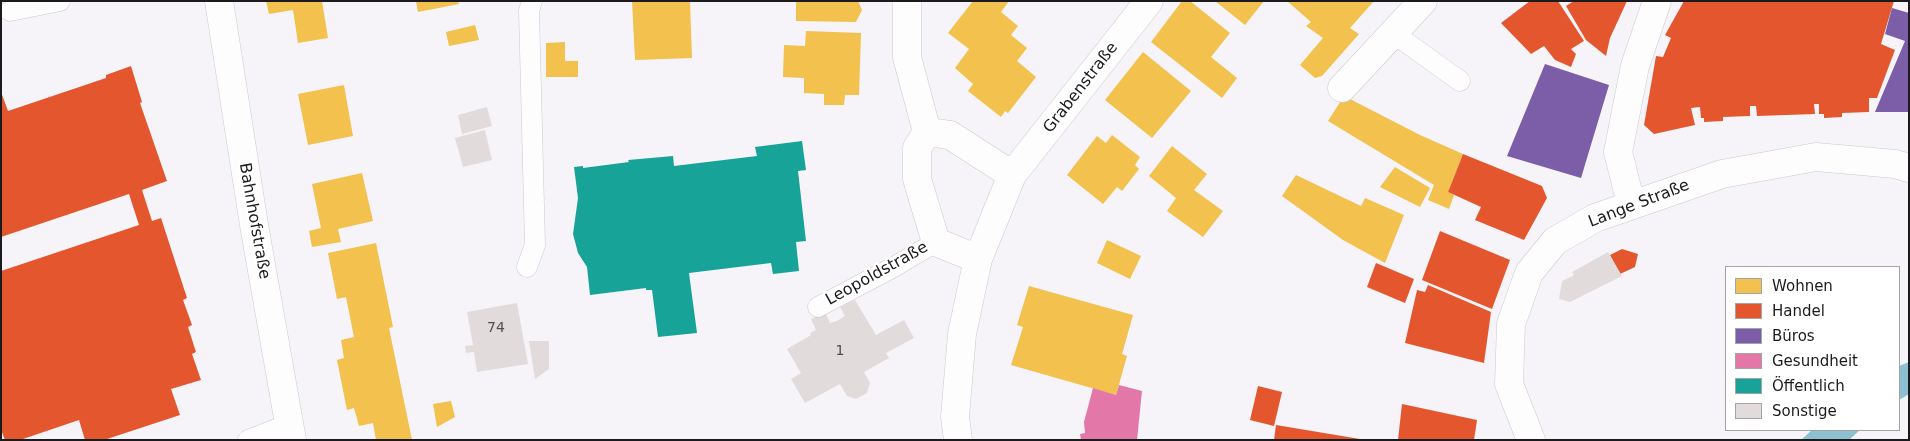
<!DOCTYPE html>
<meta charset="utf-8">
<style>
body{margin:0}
#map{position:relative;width:1910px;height:441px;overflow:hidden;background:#f6f4f8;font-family:"DejaVu Sans",sans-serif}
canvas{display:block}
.frame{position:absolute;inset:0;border:2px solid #1c1a1d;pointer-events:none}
.legend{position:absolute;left:1725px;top:266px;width:175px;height:165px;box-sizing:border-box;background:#fff;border:1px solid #a4a3a5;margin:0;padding:6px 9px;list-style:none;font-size:15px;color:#1c1a1d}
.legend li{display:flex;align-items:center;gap:10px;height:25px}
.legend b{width:25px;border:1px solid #a4a3a5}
</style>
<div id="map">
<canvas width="1910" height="441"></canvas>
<div class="frame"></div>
<ul class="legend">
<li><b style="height:14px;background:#f2c14e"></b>Wohnen</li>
<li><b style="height:14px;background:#e4572e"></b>Handel</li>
<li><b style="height:14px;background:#7b5ea7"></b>Büros</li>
<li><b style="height:14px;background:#e377a8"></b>Gesundheit</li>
<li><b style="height:14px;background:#17a398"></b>Öffentlich</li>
<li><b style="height:14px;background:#e2dbdb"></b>Sonstige</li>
</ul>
</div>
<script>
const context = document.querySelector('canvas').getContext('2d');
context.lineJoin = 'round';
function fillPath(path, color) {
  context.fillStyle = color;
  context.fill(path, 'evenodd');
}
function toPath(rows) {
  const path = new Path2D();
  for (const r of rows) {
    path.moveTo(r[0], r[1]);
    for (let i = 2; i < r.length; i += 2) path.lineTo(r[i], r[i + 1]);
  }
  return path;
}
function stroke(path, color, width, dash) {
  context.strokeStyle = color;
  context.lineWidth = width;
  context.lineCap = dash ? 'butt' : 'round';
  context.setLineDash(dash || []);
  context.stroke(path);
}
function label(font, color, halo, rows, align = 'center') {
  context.font = font + ' "DejaVu Sans",sans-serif';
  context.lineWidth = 5;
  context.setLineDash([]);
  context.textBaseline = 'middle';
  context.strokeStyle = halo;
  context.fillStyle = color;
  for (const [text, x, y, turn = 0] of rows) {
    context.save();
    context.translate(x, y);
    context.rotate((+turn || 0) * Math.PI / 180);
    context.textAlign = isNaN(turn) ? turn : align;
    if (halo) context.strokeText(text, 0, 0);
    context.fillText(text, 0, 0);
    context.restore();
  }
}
fillPath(toPath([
 [1909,362,1909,394,1899,400,1899,366],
 [1812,430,1860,430,1849,440,1801,440]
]), '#8dc1d1');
fillPath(toPath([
 [266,1,322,1,328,38,298,43,293,10,269,14],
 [416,1,458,1,459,4,418,12],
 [632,1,690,1,692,58,635,60],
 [796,1,858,1,862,10,856,22,796,21],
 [973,1,1009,1,1001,12,1018,26,1011,35,1027,48,1017,61,1036,77,1008,113,1005,111,1001,117,968,91,973,84,955,68,969,49,948,33],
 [1182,1,1190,1,1230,33,1211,57,1237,78,1222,98,1151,42],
 [1215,1,1264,1,1245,25],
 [1287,1,1374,1,1350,28,1359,34,1322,76,1315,78,1300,65,1323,38,1306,26,1311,22],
 [475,25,479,40,449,46,446,32],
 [806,31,861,33,859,95,845,95,844,105,824,105,824,94,804,93,804,78,783,77,784,45,805,46],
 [565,42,565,61,578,61,578,77,546,77,546,43],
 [1143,52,1191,91,1152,138,1105,100],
 [344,85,353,136,308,145,298,94],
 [1344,96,1420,135,1463,154,1448,192,1454,195,1449,209,1428,200,1434,185,1328,121],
 [1112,135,1140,157,1135,165,1139,169,1122,191,1117,187,1103,204,1067,175,1097,136,1106,143],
 [1172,146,1207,174,1194,190,1223,211,1203,237,1167,211,1176,198,1149,176],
 [1395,167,1430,188,1420,207,1380,187],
 [362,173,373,221,338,229,341,242,312,247,309,231,321,228,312,184],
 [1296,175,1361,206,1365,198,1404,215,1385,263,1343,240,1282,196],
 [1107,240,1141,256,1130,279,1097,263],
 [376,243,393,327,389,328,412,440,376,440,373,423,359,426,354,408,347,410,337,360,344,358,341,340,354,337,346,297,337,299,328,253],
 [1029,286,1133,315,1122,354,1127,356,1116,395,1011,365,1023,327,1017,325],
 [451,401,455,417,437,427,433,404]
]), '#f2c14e');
fillPath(toPath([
 [1530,1,1558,1,1584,41,1571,49,1576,54,1571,67,1555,60,1544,46,1531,54,1501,23],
 [1574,1,1627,1,1610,38,1606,56,1586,40,1566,6],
 [1684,1,1894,1,1881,44,1895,50,1877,98,1869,98,1869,112,1842,113,1842,117,1824,118,1824,114,1819,114,1819,104,1814,104,1815,114,1757,116,1756,106,1750,106,1750,116,1723,117,1723,121,1704,122,1704,118,1701,118,1700,107,1691,108,1695,125,1654,134,1644,125,1656,56,1663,57,1671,38,1665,35],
 [131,66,142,102,140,103,167,181,142,190,152,221,161,218,187,298,183,300,192,325,188,327,196,352,192,354,201,380,171,389,180,415,104,440,85,440,79,420,20,440,5,440,1,430,1,271,139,225,129,194,1,237,1,92,8,111,106,78,106,75],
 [1463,154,1542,186,1547,198,1524,240,1475,220,1481,207,1448,192],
 [1440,231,1510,260,1492,309,1422,280],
 [1622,249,1638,254,1635,267,1620,274,1610,255],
 [1376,263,1414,279,1405,303,1367,287],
 [1428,285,1491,312,1484,363,1405,343,1417,290,1425,292],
 [1258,386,1282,392,1274,426,1250,420],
 [1402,404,1477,420,1474,440,1398,440],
 [1276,425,1360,439,1360,440,1274,440]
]), '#e4572e');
fillPath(toPath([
 [1892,8,1909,13,1909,112,1875,112,1905,41,1885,34],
 [1545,64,1609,85,1581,178,1507,156]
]), '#7b5ea7');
fillPath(toPath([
 [1119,385,1142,391,1137,440,1081,440,1080,434,1085,433,1084,422,1093,388,1116,395]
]), '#e377a8');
fillPath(toPath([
 [802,141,806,170,798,171,806,241,796,242,799,271,773,274,771,263,689,273,697,333,658,337,652,290,646,290,646,288,590,295,587,267,578,253,573,234,578,198,574,167,583,166,583,168,629,162,628,160,673,156,674,166,757,156,755,147]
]), '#17a398');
fillPath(toPath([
 [487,107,492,126,462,134,458,115],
 [485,130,492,160,463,167,455,138],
 [1608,252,1622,276,1570,302,1559,299,1562,281,1574,275,1572,272],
 [855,300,876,335,904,320,914,338,886,353,889,358,864,372,870,383,867,393,856,399,847,396,840,384,805,403,791,379,801,373,787,349,811,335,810,333,816,330,811,319,825,312,830,323,837,321,845,316,840,307],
 [517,303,528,364,477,372,474,352,466,353,465,346,473,345,467,312],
 [529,341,549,341,549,369,535,379]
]), '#e2dbdb');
const lane = toPath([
 [10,11,60,1],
 [1393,33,1460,81],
 [527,267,535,245,529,11,532,1],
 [818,307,892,268,936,242],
 [248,440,289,424]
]);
const street = toPath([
 [907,1,907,57,927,132],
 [1342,88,1423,1],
 [927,132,917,148,917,179,936,242,978,259],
 [927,132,950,135,1012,175],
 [1631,204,1618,152,1635,66,1657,1],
 [958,440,955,417,962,334,978,259,1012,175,1149,1],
 [1531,440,1509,384,1511,324,1529,273,1555,241,1595,218,1722,174,1816,157,1895,164,1909,168]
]);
const secondary = toPath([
 [219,1,254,225,292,440]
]);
stroke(lane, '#cac9cb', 21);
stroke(street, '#cac9cb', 29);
stroke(secondary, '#cac9cb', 29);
stroke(lane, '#fefdfe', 20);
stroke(street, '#fefdfe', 28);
stroke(secondary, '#fefdfe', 28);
label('14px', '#514d50', null, [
 ["74",496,328],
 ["1",840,351]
]);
label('16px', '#1c1a1d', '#fff', [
 ["Grabenstraße",1081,88,-52],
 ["Lange Straße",1639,204,-21],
 ["Bahnhofstraße",254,221,80],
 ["Leopoldstraße",877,274,-29]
]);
</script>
